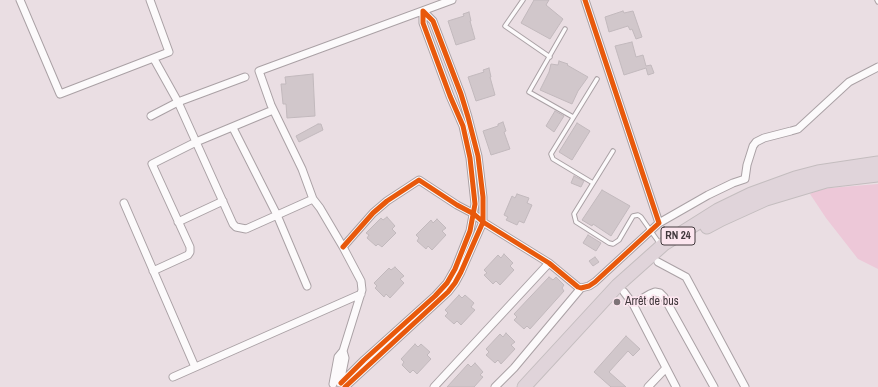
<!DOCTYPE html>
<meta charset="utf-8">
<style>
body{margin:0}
canvas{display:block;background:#eadee3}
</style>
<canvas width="878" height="387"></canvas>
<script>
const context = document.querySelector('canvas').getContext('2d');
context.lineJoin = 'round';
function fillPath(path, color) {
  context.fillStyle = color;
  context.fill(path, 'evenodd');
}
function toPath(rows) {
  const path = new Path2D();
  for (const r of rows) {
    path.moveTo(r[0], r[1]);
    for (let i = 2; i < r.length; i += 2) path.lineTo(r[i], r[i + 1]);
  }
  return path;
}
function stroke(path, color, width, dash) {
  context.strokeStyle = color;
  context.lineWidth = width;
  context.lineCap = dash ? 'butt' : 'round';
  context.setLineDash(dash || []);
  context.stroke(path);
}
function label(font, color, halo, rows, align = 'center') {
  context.font = font + ' "Archivo Narrow",sans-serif';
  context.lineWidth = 3.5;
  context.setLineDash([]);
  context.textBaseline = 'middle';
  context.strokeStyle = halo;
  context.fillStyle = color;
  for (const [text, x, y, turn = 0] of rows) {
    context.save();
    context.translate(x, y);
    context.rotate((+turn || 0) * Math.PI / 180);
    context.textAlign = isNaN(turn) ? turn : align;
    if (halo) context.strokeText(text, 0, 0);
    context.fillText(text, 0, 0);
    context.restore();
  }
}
fillPath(toPath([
 [878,184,878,269,858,259,826,218,810,194,818,189]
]), '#edc8d8');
const building = toPath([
 [534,0,549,0,546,5,563,19,550,39,521,23,534,0],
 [623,11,624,13,633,11,642,37,636,39,632,29,630,30,628,26,609,32,605,17,623,11],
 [469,12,471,21,470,21,475,39,456,45,448,21,464,16,463,14,469,12],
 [632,42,636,57,643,55,646,66,651,65,654,73,648,75,646,68,624,75,615,46,632,42],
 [559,61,568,64,567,65,588,77,578,91,572,104,540,90,549,72,551,64,558,65,559,61],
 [489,68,491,77,490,77,495,95,476,101,468,77,484,72,483,70,489,68],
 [313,74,315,116,287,118,286,104,283,104,281,84,286,84,285,77,313,74],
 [555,111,564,116,554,132,546,126,555,111],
 [503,122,506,131,504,132,510,149,491,155,483,131,498,126,498,124,503,122],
 [577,123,590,131,572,160,559,152,577,123],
 [318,124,321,124,323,130,299,142,296,136,318,124],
 [574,176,584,181,581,187,571,183,574,176],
 [602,190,630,206,611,236,593,224,592,226,582,220,602,190],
 [517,194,529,198,527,203,532,205,524,223,519,221,517,225,506,220,508,217,504,215,512,196,515,198,517,194],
 [387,217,395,226,392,229,396,233,382,247,378,244,376,246,367,238,369,235,366,233,381,218,383,220,387,217],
 [437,219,446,228,442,231,446,235,432,250,428,246,426,249,417,241,419,238,416,235,431,220,433,223,437,219],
 [588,235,601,243,596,251,583,243,588,235],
 [504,254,513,263,510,266,514,270,500,285,496,281,493,284,484,275,487,273,484,270,498,255,501,258,504,254],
 [595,257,599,262,593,266,589,261,595,257],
 [395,267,404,276,400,279,404,283,390,298,386,294,384,297,375,288,377,286,374,283,389,268,391,270,395,267],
 [549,277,553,280,556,277,564,285,562,288,564,291,530,329,527,326,524,329,514,320,517,317,514,314,549,277],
 [459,295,462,298,465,295,474,303,471,307,475,310,461,325,457,321,454,324,445,316,448,313,445,310,459,295],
 [506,333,515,342,511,345,515,349,501,364,498,360,495,363,486,355,489,352,486,349,500,334,503,337,506,333],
 [626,336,640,349,633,356,628,351,609,372,626,387,611,387,594,372,626,336],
 [415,344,418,347,421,344,430,352,427,355,431,359,417,374,413,370,410,373,402,365,404,362,401,359,415,344],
 [475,363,483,372,480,375,483,377,474,387,447,387,468,364,471,367,475,363]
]);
fillPath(building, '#d1c7cb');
stroke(building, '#c2b9bd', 1);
const lane = toPath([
 [523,0,505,26,550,57],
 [877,0,878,2],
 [565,29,529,92,573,117],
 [613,151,574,214,576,222,609,243,613,244,619,240,633,216,638,215,641,217,660,244],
 [593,183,553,159,551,154,597,79]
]);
const street = toPath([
 [20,0,60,94,169,52,150,0],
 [154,59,178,102,233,224,236,227,246,229,313,199,320,208,343,247,361,281,362,290,343,351,338,357,333,384],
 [151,116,178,102,245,77],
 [233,128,277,215,307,286],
 [313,199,302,169,271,105,259,71,452,0],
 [124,203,195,367],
 [178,222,223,201],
 [659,223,708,195,733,183,745,179,747,165,753,146,756,142,764,138,791,131,798,129,849,82,878,67],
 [343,247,373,213,387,201,419,180,457,205,474,214,483,222,549,263,578,287,581,288,589,286,595,282,659,223,585,0],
 [658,262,686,277,745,387],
 [153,271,188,255,190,252,190,247,152,164,196,142,273,110],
 [624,292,633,304,676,387],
 [633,304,650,294,655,292,660,293,664,297,714,387],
 [173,377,361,294],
 [340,383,345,358,343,351],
 [341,383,364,360,435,296,447,283,455,269,470,231,475,204,470,158,463,126,450,96,423,23,423,11,433,21,461,94,468,117,478,156,483,197,483,222,461,272,455,283,448,292,345,387],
 [434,387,549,263],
 [495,387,514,368,581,288],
 [648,387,666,368]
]);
const highway = toPath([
 [707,227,722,219,766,199,826,181,878,175],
 [524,387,618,285,664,244,718,210,751,194,795,178,818,172,878,163]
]);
stroke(lane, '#aaa1a5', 5.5);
stroke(street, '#aaa1a5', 9);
stroke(highway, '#c4bdbf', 15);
stroke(lane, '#fcfafb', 3.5);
stroke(street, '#fcfafb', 7);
stroke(highway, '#e0d4da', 13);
stroke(toPath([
 [343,247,373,213,387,201,419,180,457,205,474,214,483,222,549,263,578,287,581,288,589,286,595,282,659,223,585,0],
 [341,383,364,360,435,296,447,283,455,269,470,231,475,204,470,158,463,126,450,96,423,23,423,11,433,21,461,94,468,117,478,156,483,197,483,222,461,272,455,283,448,292,345,387]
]), '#e8590c', 5);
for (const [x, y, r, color] of [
 [617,302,4,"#7d7377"]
]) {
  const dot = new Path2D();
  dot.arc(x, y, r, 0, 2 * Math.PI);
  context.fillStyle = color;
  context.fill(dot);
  stroke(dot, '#fce6ef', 1.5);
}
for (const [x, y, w] of [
 [678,236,34]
]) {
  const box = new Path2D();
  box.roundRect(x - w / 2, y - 9, w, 18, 3);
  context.fillStyle = '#fce6ef';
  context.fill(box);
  stroke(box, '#42393d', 1);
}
label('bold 11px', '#42393d', null, [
 ["RN 24",678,236]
]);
label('12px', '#42393d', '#fce6ef', [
 ["Arrêt de bus",625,302]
], 'left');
</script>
